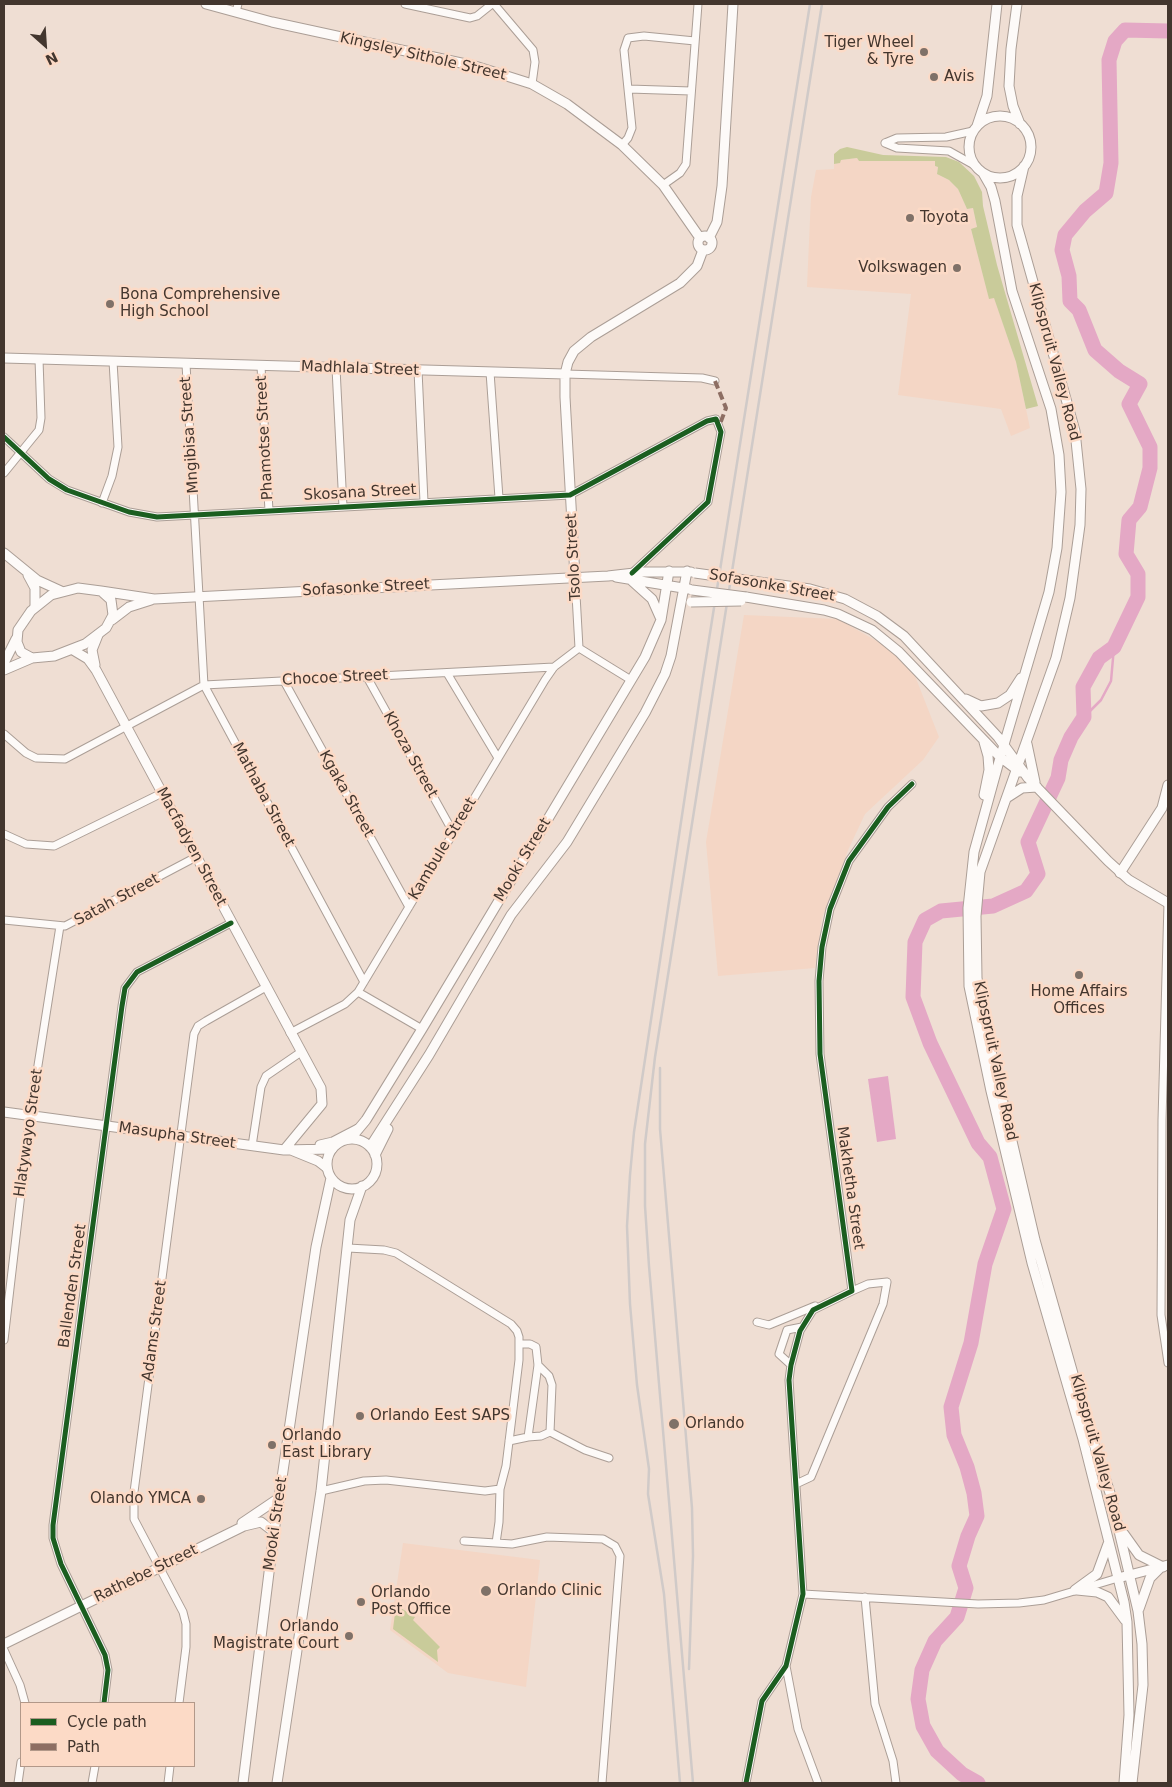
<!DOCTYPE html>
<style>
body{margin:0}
#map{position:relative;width:1172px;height:1787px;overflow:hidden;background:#efded3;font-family:"DejaVu Sans",sans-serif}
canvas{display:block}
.frame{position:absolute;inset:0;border:5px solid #43362e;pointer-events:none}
.legend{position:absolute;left:20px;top:1702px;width:175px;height:65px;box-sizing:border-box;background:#fcdac6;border:1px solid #b29889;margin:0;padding:6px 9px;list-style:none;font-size:15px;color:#43362e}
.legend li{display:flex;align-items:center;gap:10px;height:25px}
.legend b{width:25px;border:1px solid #b29889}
.north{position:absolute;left:20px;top:20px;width:50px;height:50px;-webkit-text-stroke:4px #fcdac6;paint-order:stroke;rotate:154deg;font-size:14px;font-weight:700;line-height:20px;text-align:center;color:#43362e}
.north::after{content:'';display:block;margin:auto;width:18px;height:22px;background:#43362e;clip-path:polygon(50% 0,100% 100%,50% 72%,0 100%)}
</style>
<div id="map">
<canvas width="1172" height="1787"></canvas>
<div class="frame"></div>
<ul class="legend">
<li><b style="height:6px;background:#1b5e20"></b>Cycle path</li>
<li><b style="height:6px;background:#8d6e63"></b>Path</li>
</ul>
<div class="north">N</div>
</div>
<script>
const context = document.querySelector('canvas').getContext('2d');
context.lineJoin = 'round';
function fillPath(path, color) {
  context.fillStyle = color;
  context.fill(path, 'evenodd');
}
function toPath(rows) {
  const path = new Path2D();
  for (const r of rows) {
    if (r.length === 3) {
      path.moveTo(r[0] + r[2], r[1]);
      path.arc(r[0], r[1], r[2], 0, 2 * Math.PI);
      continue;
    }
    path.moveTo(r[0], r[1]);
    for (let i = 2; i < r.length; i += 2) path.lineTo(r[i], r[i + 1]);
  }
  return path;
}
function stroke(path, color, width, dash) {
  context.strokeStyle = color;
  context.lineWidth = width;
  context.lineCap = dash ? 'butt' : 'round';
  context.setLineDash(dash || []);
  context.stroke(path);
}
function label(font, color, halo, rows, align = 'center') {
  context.font = font + ' "DejaVu Sans",sans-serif';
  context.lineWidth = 5;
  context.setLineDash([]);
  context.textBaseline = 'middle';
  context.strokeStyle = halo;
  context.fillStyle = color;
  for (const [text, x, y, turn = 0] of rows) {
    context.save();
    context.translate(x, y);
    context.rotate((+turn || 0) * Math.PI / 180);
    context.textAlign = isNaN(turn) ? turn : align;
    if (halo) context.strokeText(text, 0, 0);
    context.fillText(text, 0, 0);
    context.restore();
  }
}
fillPath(toPath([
 [857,158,859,161,935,161,935,166,938,167,937,174,949,180,958,189,967,209,973,208,977,228,971,229,989,298,994,297,1016,362,1030,428,1011,436,1001,409,898,395,911,294,807,287,811,197,816,170,834,169,834,164,839,163,841,160],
 [744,615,838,619,887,647,915,676,939,737,923,760,865,814,849,848,822,918,815,968,718,976,706,842],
 [403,1543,540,1560,526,1687,448,1673,390,1630]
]), '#f4d6c5');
fillPath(toPath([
 [847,147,883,155,946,157,959,162,974,176,982,192,983,206,997,265,1038,406,1026,409,1016,362,994,298,989,299,971,229,977,227,973,208,967,209,958,189,949,180,937,174,938,167,935,166,935,161,859,161,857,158,841,160,840,163,834,164,834,154,840,149],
 [396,1605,415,1617,413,1620,440,1647,437,1650,438,1662,393,1629]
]), '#c9cb9a');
fillPath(toPath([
 [888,1076,896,1139,877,1142,868,1079]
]), '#e4a8c5');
stroke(toPath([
 [1084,717,1101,700,1111,681,1114,647]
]), '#e4a8c5', 2.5);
stroke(toPath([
 [978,1783,962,1774,937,1751,923,1726,918,1699,922,1670,935,1641,957,1617,966,1588,959,1566,968,1536,977,1516,974,1493,967,1467,954,1435,951,1407,971,1343,985,1264,1004,1209,990,1157,978,1143,930,1043,913,997,915,942,925,920,941,911,993,906,1026,891,1038,874,1028,842,1058,778,1061,760,1071,737,1084,717,1083,687,1099,658,1114,647,1138,597,1138,574,1126,554,1129,520,1140,507,1150,468,1150,447,1129,404,1140,384,1119,371,1095,350,1079,310,1070,301,1069,276,1062,250,1065,235,1085,211,1106,193,1111,163,1109,60,1115,41,1125,30,1168,31]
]), '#e4a8c5', 15);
const minor = toPath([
 [405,4,470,18,477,16,492,4],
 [494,4,533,50,535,62,532,84],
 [236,12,238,4],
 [629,89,691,91],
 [885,143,897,148,949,151,974,165],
 [885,143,897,138,946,137,973,131],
 [622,145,628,138,632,128,624,50,628,38,644,36,695,41],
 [663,185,680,173,686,164,698,4],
 [186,364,204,685,364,982],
 [261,366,269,511],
 [336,368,343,507],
 [418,370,424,502],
 [490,372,499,498],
 [565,374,702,378,715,381],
 [4,437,49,479,67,490,129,512,157,517,570,495,707,421,716,419,721,432,708,502,632,573],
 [4,473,39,430,41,418,39,359],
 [102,503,112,476,118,447,113,361],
 [575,577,579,648,631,680],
 [447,673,498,758],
 [367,677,453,832],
 [284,681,409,907],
 [4,734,26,753,36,758,65,759,204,685,554,667],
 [4,834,26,844,54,846,162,793],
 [1168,903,1162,1120,1161,1315,1168,1363],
 [4,920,65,926,196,857],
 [358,992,422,1029],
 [290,1033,345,1004,358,992,545,680,554,667,579,648],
 [252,1146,261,1087,266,1076,301,1052],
 [757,1322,769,1325,815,1306],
 [4,1340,30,1116,60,926],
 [791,1365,779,1354,787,1330,802,1327],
 [550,1432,585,1450,609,1458],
 [528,1437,541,1436,550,1432,552,1385,549,1376,538,1365],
 [509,1441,528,1437,538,1365,536,1347,530,1344,520,1344],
 [796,1484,811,1477,883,1304,887,1282,868,1284,852,1291],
 [500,1489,499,1522,496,1543,512,1544,547,1537,603,1539,615,1546,620,1556,602,1783],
 [321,1491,364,1481,386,1480,485,1491,500,1489,506,1466,519,1360,519,1337,517,1331,511,1324,396,1253,384,1250,348,1248],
 [464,1541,496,1543],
 [803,1594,978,1604,1019,1603,1044,1600,1118,1578],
 [865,1597,875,1704,893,1761,896,1783],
 [4,1650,20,1685,25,1703],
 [786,1666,798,1729,818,1783],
 [104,1703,108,1670,105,1655,61,1564,53,1538,53,1525,122,1006,125,988,137,972,231,923],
 [179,1703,186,1647,186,1624,183,1612,134,1519,134,1492,194,1034,198,1026,206,1021,266,987],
 [18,1783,21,1762],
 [92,1783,95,1766],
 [168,1783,170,1766],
 [746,1783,762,1701,786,1666,803,1594,789,1380,791,1365,800,1331,813,1310,852,1291,820,1054,819,981,822,947,830,909,849,861,888,807,912,784]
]);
const tertiary = toPath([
 [206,4,272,22,475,66,532,84,567,104,622,145,663,185,700,238],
 [705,243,7],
 [709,238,717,222,722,186,733,4],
 [4,358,565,374],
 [4,553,37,580,61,591],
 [28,575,35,588,35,606],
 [575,577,565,397,565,374,568,362,574,351,591,337,680,283,697,266,703,250],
 [73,650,88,659,96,670,321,1088,322,1104,284,1150],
 [95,665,92,650,98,635],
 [1120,873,1162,808,1168,785],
 [4,1112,284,1150,332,1149],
 [320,1145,333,1142,358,1129],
 [291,1150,318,1161,327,1168],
 [242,1523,279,1498],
 [1118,1578,1168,1565],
 [4,1644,244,1526,261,1522,274,1532]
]);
const secondary = toPath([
 [1017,4,1011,49,1009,86,1013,106,1020,124],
 [1000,147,31],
 [977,126,987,96,997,4],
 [1024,166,1017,196,1017,225,1075,431,1081,489,1080,525,1070,598,1056,658,980,872,976,916,977,978,988,1038,1035,1240,1087,1423,1110,1493,1138,1611,1142,1644,1143,1685,1132,1783],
 [983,173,991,187,995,201,1012,291,1051,409,1059,455,1061,492,1057,548,1049,592,998,765,974,852,968,908,969,986,991,1091,1032,1263,1083,1439,1124,1602,1127,1622,1129,1715,1124,1783],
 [616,577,689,589],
 [632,581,652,599,660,617],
 [752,581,810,589,845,599,877,616,904,636,998,737,1028,778,1108,861,1129,880,1168,903],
 [78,588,101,591,111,600,113,615,106,628,85,644,54,656,32,658,21,652,17,642,18,630,31,611,51,595,78,588],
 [101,591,154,599,608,576,643,572,691,572],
 [746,597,824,610,838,614,872,630,899,652,1000,757,1020,772],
 [112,620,129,607,151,600],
 [4,663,16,639],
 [4,670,32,658],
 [966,699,981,706,998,703,1010,695,1021,678],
 [1027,744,1035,782],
 [984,795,989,770,988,756,984,742],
 [1008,797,1022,788,1037,787],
 [351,1138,366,1120,422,1029,645,657,661,620,669,571],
 [352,1164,25],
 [370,1147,429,1055,511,915,567,842,645,713,665,674,671,656,687,571],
 [375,1155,388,1129],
 [1124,1534,1139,1555,1163,1567],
 [1075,1590,1097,1574,1108,1544],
 [1077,1590,1097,1592,1108,1597,1125,1620],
 [1139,1609,1150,1578,1160,1568],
 [243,1783,274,1532,316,1247,331,1178],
 [277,1783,321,1491,350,1220,362,1186]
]);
stroke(minor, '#ab9e96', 9);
stroke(tertiary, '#ab9e96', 11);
stroke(secondary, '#ab9e96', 11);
stroke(minor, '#fdfaf8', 7);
stroke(tertiary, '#fdfaf8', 9);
stroke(secondary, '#fdfaf8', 9);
stroke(toPath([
 [660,1068,660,1129,692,1508,693,1556,689,1669],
 [680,1783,664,1594,648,1494,649,1469,637,1385,630,1304,627,1226,630,1175,634,1132,703,677,810,4],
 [693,1783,649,1266,645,1206,645,1144,655,1057,822,4]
]), '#d0cac8', 2.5);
const secondaryBridge = toPath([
 [695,573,752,581],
 [692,590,746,597],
 [691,602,741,601]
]);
stroke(secondaryBridge, '#ab9e96', 11, []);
stroke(secondaryBridge, '#fdfaf8', 9);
stroke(toPath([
 [715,381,726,408,720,424]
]), '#8d6e63', 4, [8, 4]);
stroke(toPath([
 [4,437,49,479,67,490,129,512,157,517,570,495,707,421,716,419,721,432,708,502,632,573],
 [104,1703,108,1670,105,1655,61,1564,53,1538,53,1525,122,1006,125,988,137,972,231,923],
 [746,1783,762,1701,786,1666,803,1594,789,1380,791,1365,800,1331,813,1310,852,1291,820,1054,819,981,822,947,830,909,849,861,888,807,912,784]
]), '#1b5e20', 5);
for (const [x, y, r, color] of [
 [924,52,5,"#7f7168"],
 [934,77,5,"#7f7168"],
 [910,218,5,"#7f7168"],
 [957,268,5,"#7f7168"],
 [110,304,5,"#7f7168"],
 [1079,975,5,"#7f7168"],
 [360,1416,5,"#7f7168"],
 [674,1424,6,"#7f7168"],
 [272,1445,5,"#7f7168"],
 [201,1499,5,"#7f7168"],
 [486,1591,6,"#7f7168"],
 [361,1602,5,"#7f7168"],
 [349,1636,5,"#7f7168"]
]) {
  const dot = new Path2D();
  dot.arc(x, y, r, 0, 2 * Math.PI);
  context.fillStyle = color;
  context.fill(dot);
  stroke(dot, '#fcdac6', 2);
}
label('15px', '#43362e', '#fcdac6', [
 ["Tiger Wheel",914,43,"right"],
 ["& Tyre",914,60,"right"],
 ["Avis",944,77],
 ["Toyota",920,218],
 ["Volkswagen",947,268,"right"],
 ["Bona Comprehensive",120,295],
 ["High School",120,312],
 ["Home Affairs",1079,992,"center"],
 ["Offices",1079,1009,"center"],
 ["Orlando Eest SAPS",370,1416],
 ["Orlando",685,1424],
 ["Orlando",282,1436],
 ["East Library",282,1453],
 ["Olando YMCA",191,1499,"right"],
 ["Orlando Clinic",497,1591],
 ["Orlando",371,1593],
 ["Post Office",371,1610],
 ["Orlando",339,1627,"right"],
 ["Magistrate Court",339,1644,"right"]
], 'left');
label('15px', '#43362e', '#fcdac6', [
 ["Kingsley Sithole Street",423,57,13],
 ["Klipspruit Valley Road",1054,362,75],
 ["Madhlala Street",360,369,2],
 ["Mngibisa Street",190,435,-94],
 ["Phamotse Street",265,438,-93],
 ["Skosana Street",360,493,-3],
 ["Tsolo Street",574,557,-93],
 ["Sofasonke Street",772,586,10],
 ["Sofasonke Street",366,588,-3],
 ["Chocoe Street",335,678,-3],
 ["Khoza Street",410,755,61],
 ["Kgaka Street",346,794,61],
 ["Mathaba Street",263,795,62],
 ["Macfadyen Street",191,847,62],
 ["Kambule Street",443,849,-59],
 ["Mooki Street",523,860,-59],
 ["Satah Street",117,900,-28],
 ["Klipspruit Valley Road",995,1061,78],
 ["Hlatywayo Street",29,1133,-82],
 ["Masupha Street",177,1136,8],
 ["Makhetha Street",850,1188,82],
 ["Ballenden Street",73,1286,-82],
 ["Adams Street",155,1331,-82],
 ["Klipspruit Valley Road",1097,1453,74],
 ["Mooki Street",276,1524,-82],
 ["Rathebe Street",146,1574,-26]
]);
</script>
